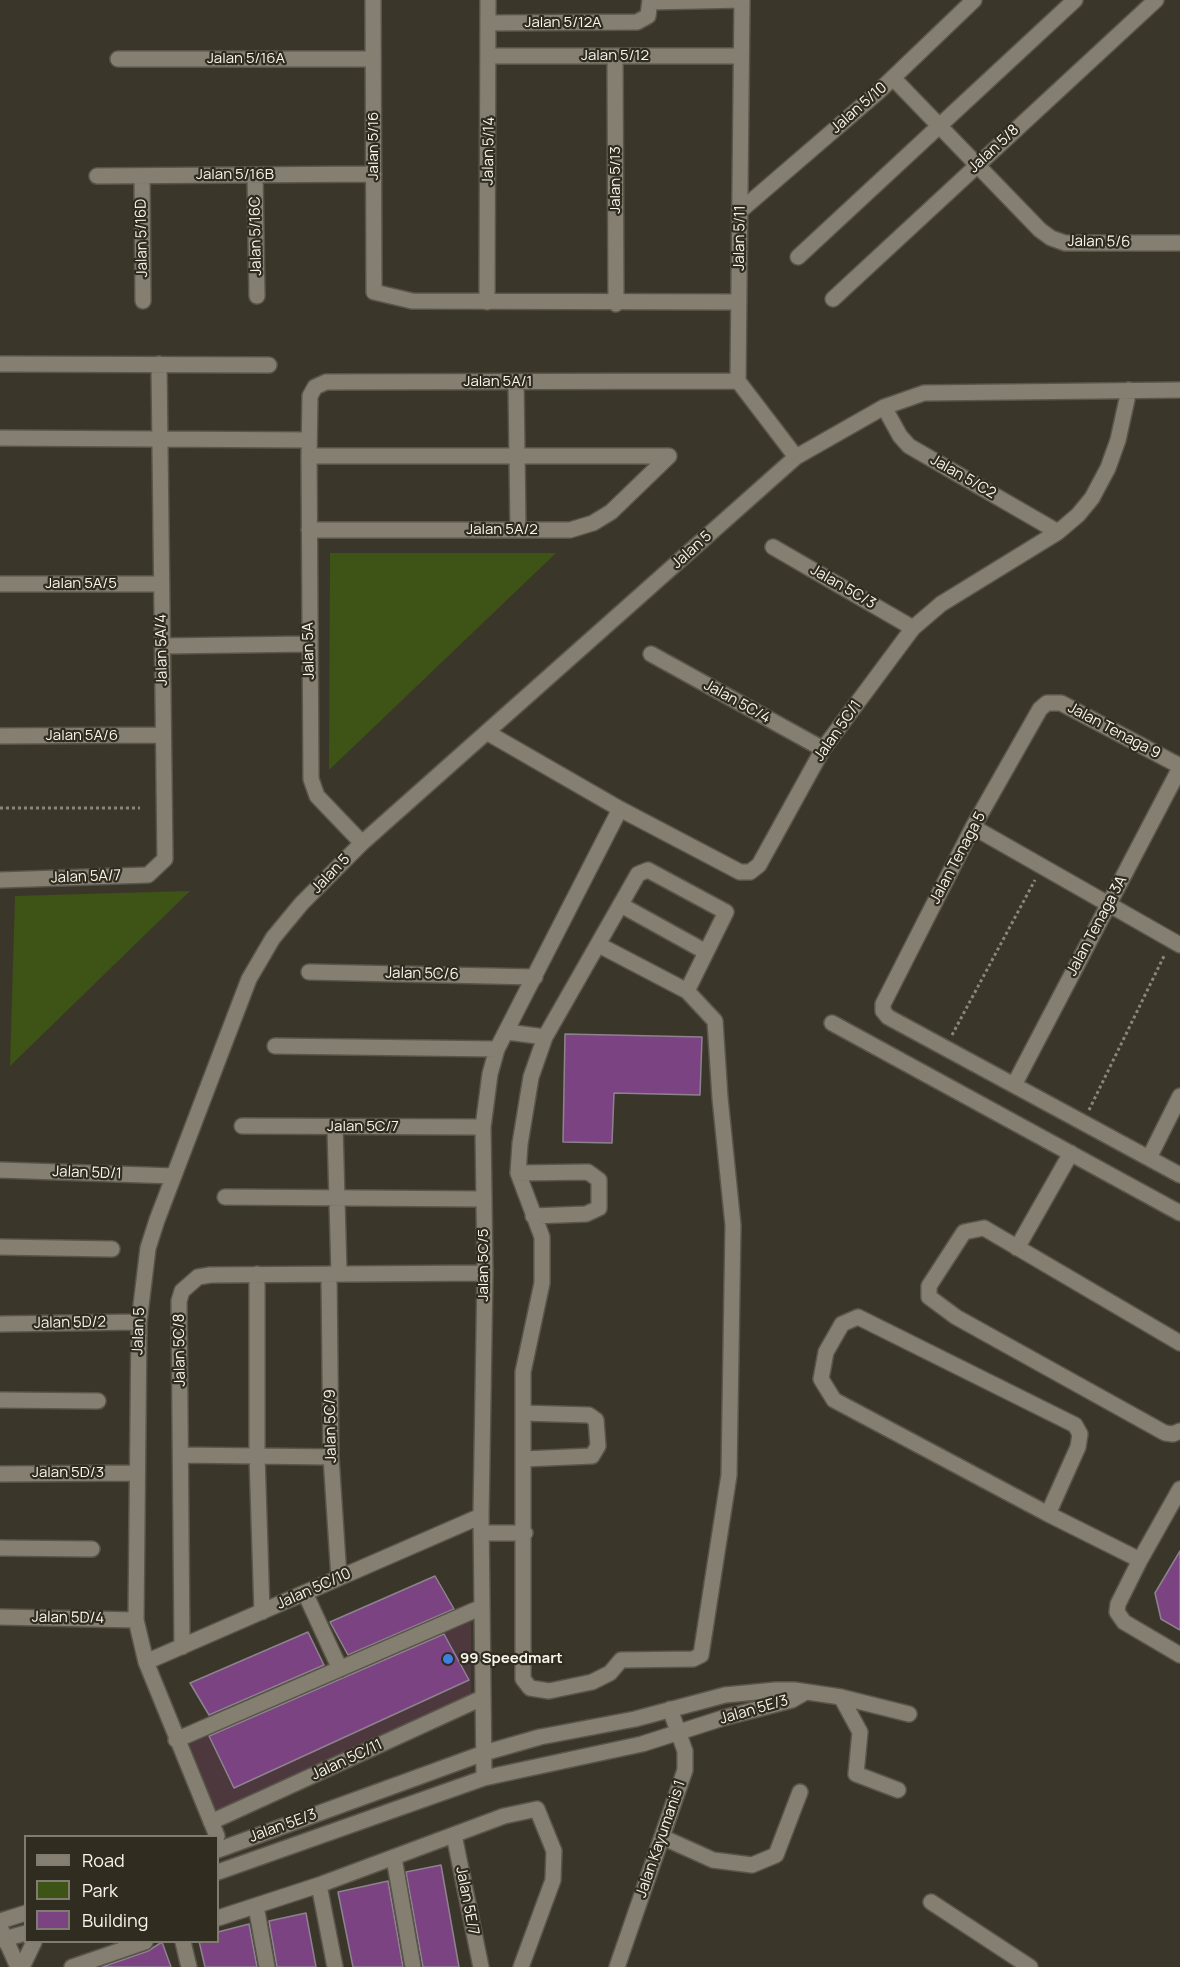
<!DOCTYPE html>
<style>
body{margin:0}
#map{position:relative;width:1180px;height:1967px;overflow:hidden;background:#3b362a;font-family:Manrope,sans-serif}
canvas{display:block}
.legend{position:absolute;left:24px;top:1835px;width:195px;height:108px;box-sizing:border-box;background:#302c20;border:2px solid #807c72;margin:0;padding:8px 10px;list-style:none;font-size:18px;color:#f8f5ed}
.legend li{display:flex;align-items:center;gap:12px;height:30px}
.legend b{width:30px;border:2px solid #807c72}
</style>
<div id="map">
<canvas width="1180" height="1967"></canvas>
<ul class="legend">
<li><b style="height:8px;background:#847f71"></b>Road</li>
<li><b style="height:16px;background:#3d5416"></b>Park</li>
<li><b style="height:16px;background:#7c4383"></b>Building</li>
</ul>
</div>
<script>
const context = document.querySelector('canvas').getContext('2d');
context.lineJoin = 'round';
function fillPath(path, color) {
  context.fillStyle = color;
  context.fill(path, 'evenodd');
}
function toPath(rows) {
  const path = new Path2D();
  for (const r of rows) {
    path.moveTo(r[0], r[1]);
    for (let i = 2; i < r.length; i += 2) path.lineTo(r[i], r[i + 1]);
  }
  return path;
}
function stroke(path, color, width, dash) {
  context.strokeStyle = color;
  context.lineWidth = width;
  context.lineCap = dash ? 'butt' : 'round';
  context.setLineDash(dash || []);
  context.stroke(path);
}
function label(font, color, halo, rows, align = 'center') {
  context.font = font + ' Manrope,sans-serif';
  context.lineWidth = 4.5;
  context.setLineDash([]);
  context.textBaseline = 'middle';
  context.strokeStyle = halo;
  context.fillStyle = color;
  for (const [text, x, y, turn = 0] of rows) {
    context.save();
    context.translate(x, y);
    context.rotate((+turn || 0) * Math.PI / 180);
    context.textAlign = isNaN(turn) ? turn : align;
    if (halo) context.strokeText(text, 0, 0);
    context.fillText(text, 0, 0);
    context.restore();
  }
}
fillPath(toPath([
 [471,1616,471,1695,215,1813,184,1741]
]), '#4c383d');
fillPath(toPath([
 [330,553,556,553,329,770],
 [190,891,10,1066,15,896]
]), '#3d5416');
const building = toPath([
 [565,1034,702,1037,700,1095,614,1093,612,1143,563,1142,565,1034],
 [1180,1551,1180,1630,1161,1619,1155,1593,1180,1551],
 [435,1576,454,1609,348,1655,330,1622,435,1576],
 [308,1632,324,1665,209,1715,190,1683,308,1632],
 [444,1634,469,1680,234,1788,209,1736,444,1634],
 [441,1865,459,1967,423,1967,406,1872,441,1865],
 [388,1881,403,1967,353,1967,338,1892,388,1881],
 [306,1913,316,1967,277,1967,269,1921,306,1913],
 [249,1924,257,1967,205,1967,199,1941,218,1941,218,1932,249,1924],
 [162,1942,171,1967,102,1967,148,1951,162,1942]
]);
fillPath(building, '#7c4383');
stroke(building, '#8d838e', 1.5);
const minor = toPath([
 [373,0,374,292,412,301,739,302],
 [742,0,738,381,796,457],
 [650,2,742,0],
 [488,23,637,22,648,16,650,0],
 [489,56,740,56],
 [615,56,616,304],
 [118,59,373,59],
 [893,78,1040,230,1051,238,1065,243,1180,243],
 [255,175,257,296],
 [97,176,374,174],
 [142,176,143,301],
 [740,211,877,93,974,0],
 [798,257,1075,0],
 [833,299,1156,0],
 [487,302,488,0],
 [0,364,269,365],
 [516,382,518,530],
 [884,407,900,436,909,446,1058,532],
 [0,438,309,440],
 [309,456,669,456],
 [309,530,570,530,593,523,611,512,669,456],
 [773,547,913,628],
 [0,584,161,584],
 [162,646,308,644],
 [651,654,823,749],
 [488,733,620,809,740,872,750,872,759,865,823,749,913,628,941,604,1058,532,1078,515,1092,498,1108,468,1118,440,1129,390],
 [0,736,163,735],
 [1180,766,1061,703,1047,703,1040,709,973,827,883,1004,883,1011,888,1017,1180,1175],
 [973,827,1180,945],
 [362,843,317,796,311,779,309,456,310,396,315,387,326,382,738,381],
 [0,880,148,875,165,859,159,364],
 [621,905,706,952],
 [599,945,687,991,715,1021,720,1098,733,1225,729,1475,701,1655,693,1659,621,1660,610,1673,592,1682,549,1691,530,1688,523,1679,523,1372,542,1283,542,1237,518,1173,520,1144,531,1077,545,1037,638,874,648,870,726,912,687,991],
 [309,972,535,977],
 [832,1023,1180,1213],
 [507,1032,545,1037],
 [275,1046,497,1049],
 [1014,1085,1180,768],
 [242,1126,483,1127],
 [335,1127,339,1274],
 [1149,1158,1180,1096],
 [0,1170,174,1176],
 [518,1173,588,1172,599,1180,599,1208,586,1214,533,1216],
 [225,1197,484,1199],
 [0,1247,112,1249],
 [1017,1248,1071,1153],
 [257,1274,257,1456,262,1612],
 [329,1274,331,1457,339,1578],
 [0,1324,139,1322],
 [1180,1343,984,1228,964,1232,929,1286,929,1297,956,1317,1165,1433,1173,1434,1180,1431],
 [0,1400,98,1401],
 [523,1413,589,1415,596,1420,598,1446,592,1456,524,1459],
 [181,1455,331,1457],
 [0,1474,136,1473],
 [1180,1489,1140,1560,1118,1604,1117,1612,1124,1622,1180,1655],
 [1048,1514,1078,1447,1080,1434,1075,1425,858,1317,842,1324,826,1352,821,1379,834,1400,1048,1514,1140,1560],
 [482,1533,525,1533],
 [0,1548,92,1549],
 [305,1593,340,1669],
 [0,1617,136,1620],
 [182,1647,179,1301,182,1291,198,1277,210,1275,485,1273],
 [146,1662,481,1516],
 [841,1697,909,1714],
 [176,1740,482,1607],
 [484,1778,481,1516,485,1273,483,1127,490,1074,497,1049,620,809],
 [211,1822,482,1698],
 [454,1835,481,1967],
 [217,1836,146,1662,136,1620,139,1322,148,1248,157,1220,249,979,273,938,302,903,362,843,796,457,884,407,924,393,1180,390],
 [662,1837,713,1860,752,1865,776,1855,800,1792],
 [218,1850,484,1753,540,1737,635,1719,725,1695,776,1690,794,1690,841,1697,860,1732,856,1774,898,1790],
 [394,1858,413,1967],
 [218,1872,484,1778,642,1744,723,1718,792,1700,806,1692],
 [319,1885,335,1967],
 [931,1902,1030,1967],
 [256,1906,267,1967],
 [218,1918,319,1885,504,1816,537,1809,554,1851,553,1880,521,1967],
 [0,1921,26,1913],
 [0,1927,18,1967],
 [0,1940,26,1933],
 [183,1942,189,1967],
 [22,1967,34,1942],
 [72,1967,145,1942],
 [617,1967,685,1770,685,1751,670,1709]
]);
stroke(minor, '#5a554b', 18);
stroke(toPath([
 [0,808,140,808],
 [952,1035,1035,880],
 [1089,1110,1165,954]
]), '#8a867c', 3, [3, 3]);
stroke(minor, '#847f71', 15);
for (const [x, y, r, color] of [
 [448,1659,6,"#3f7fe0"]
]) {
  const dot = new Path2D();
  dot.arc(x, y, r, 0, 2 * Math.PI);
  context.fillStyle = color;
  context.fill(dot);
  stroke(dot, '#302c20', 2);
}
label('15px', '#f8f5ed', '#302c20', [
 ["Jalan 5/12A",563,23],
 ["Jalan 5/12",615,56],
 ["Jalan 5/16A",246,59],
 ["Jalan 5/10",859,108,-41],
 ["Jalan 5/16",374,146,-90],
 ["Jalan 5/8",994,149,-43],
 ["Jalan 5/14",489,151,-89],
 ["Jalan 5/16B",235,175],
 ["Jalan 5/13",616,180,-90],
 ["Jalan 5/16C",256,236,-91],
 ["Jalan 5/16D",142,238,-91],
 ["Jalan 5/11",740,238,-89],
 ["Jalan 5/6",1099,242,1],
 ["Jalan 5A/1",498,382],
 ["Jalan 5/C2",963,477,30],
 ["Jalan 5A/2",502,530],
 ["Jalan 5",692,550,-42],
 ["Jalan 5A/5",81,584],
 ["Jalan 5C/3",843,587,30],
 ["Jalan 5A/4",162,650,-91],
 ["Jalan 5A",309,651,-91],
 ["Jalan 5C/4",737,702,29],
 ["Jalan 5C/1",838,731,-55],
 ["Jalan Tenaga 9",1114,731,28],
 ["Jalan 5A/6",82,736],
 ["Jalan Tenaga 5",958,858,-62],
 ["Jalan 5",331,874,-46],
 ["Jalan 5A/7",86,877,-2],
 ["Jalan Tenaga 3A",1097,926,-62],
 ["Jalan 5C/6",422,974,1],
 ["Jalan 5C/7",363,1127],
 ["Jalan 5D/1",87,1173,2],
 ["Jalan 5C/5",484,1265,-90],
 ["Jalan 5D/2",70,1323,-1],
 ["Jalan 5",139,1331,-88],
 ["Jalan 5C/8",180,1350,-91],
 ["Jalan 5C/9",331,1426,-91],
 ["Jalan 5D/3",68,1473],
 ["Jalan 5C/10",314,1589,-24],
 ["Jalan 5D/4",68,1618,1],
 ["Jalan 5E/3",754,1710,-16],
 ["Jalan 5C/11",347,1760,-25],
 ["Jalan 5E/3",283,1826,-20],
 ["Jalan Kayumanis 1",661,1839,-71],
 ["Jalan 5E/7",467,1901,79]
]);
label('bold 15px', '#f8f5ed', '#302c20', [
 ["99 Speedmart",460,1659]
], 'left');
</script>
